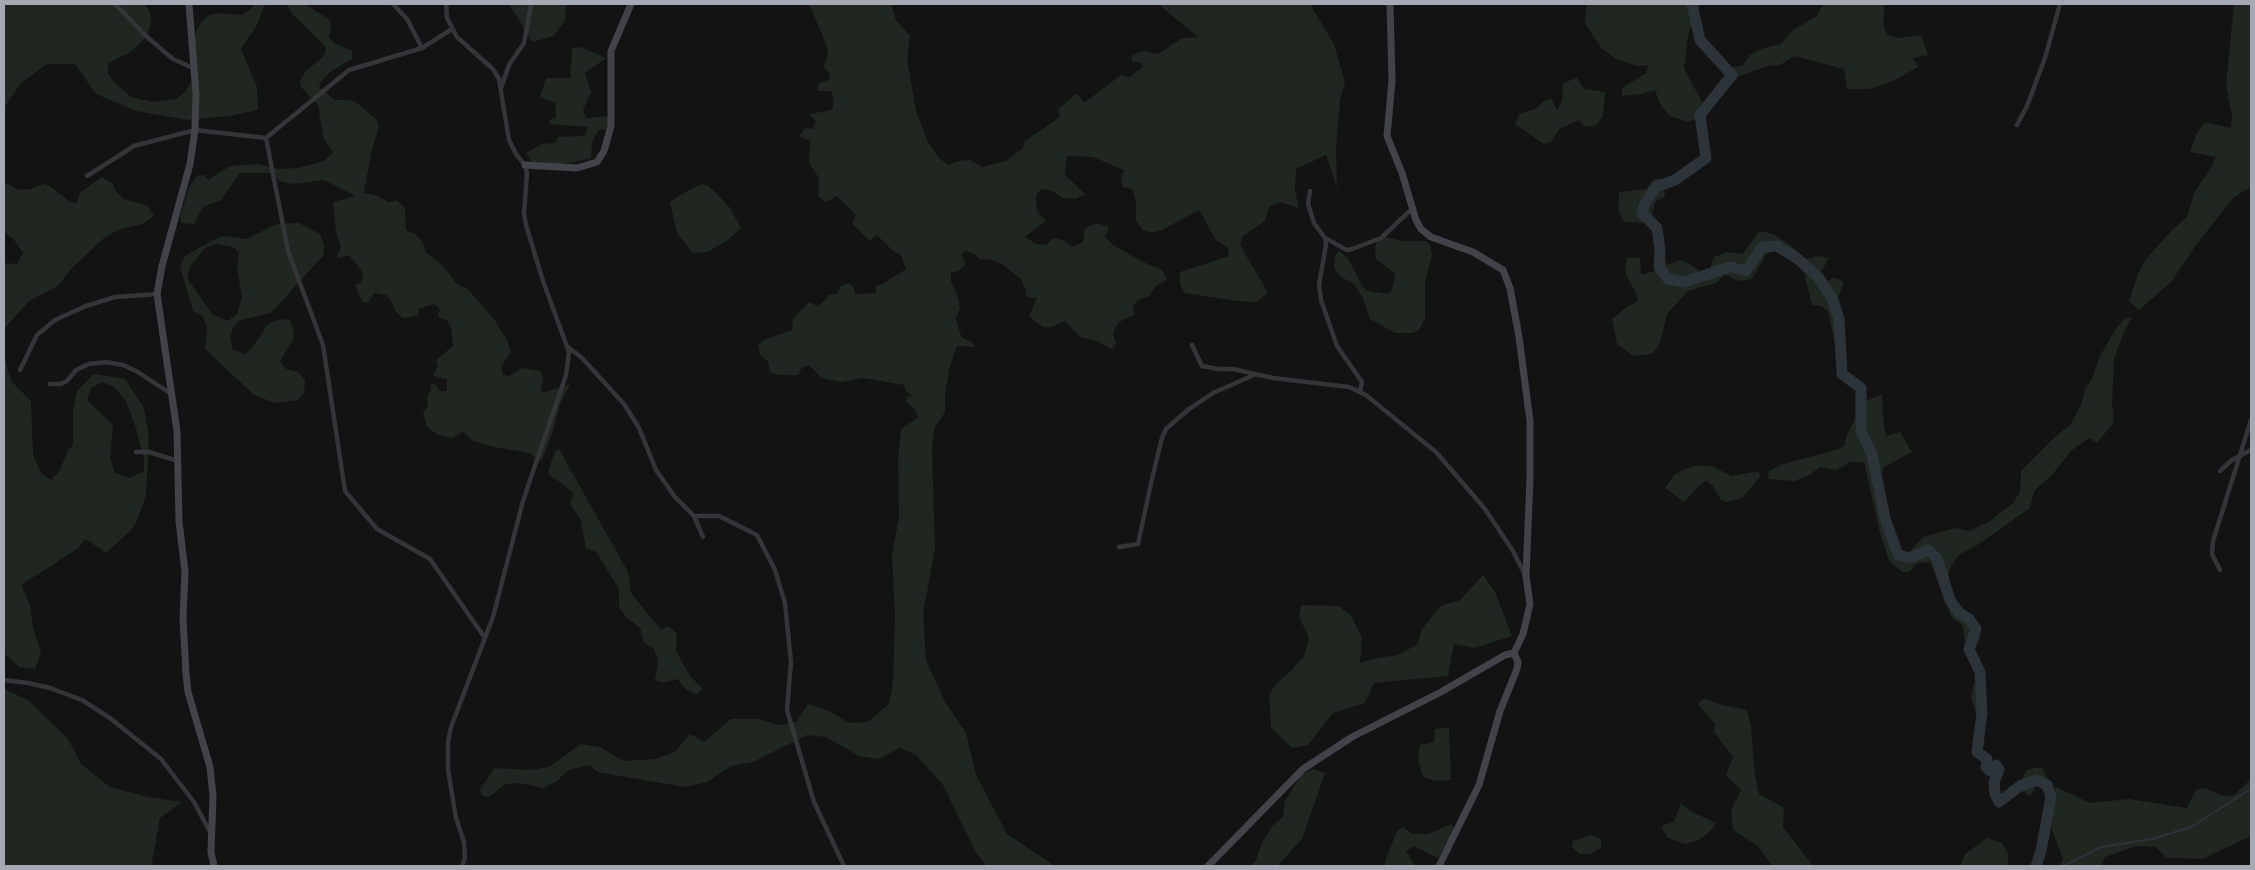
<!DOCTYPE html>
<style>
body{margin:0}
#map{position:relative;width:2255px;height:870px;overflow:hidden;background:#131314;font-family:"Noto Sans",sans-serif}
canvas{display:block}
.frame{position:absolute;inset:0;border:5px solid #a5a9b4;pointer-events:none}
</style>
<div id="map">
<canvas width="2255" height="870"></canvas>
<div class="frame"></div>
</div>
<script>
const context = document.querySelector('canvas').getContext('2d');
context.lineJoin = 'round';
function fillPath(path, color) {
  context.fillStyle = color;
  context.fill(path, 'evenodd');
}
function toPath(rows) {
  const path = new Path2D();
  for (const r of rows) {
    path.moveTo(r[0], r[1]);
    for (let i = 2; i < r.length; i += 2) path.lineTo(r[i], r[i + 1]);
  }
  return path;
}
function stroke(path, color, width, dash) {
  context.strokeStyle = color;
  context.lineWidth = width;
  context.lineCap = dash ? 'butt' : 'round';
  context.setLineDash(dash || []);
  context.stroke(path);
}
fillPath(toPath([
 [4,4,145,4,150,12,151,23,147,37,129,53,108,63,108,73,114,82,131,97,153,102,176,99,185,92,191,83,195,69,195,34,201,22,209,15,221,13,242,15,251,9,255,4,265,4,257,25,241,49,257,87,258,110,229,116,189,120,136,111,96,94,75,64,47,64,20,84,4,108],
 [287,4,305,4,328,19,331,24,329,37,334,43,352,51,353,58,330,72,321,81,319,87,335,100,349,100,356,102,377,120,379,127,371,153,364,193,378,196,388,202,397,201,405,208,406,230,415,234,423,243,426,252,444,267,457,284,466,288,474,296,496,322,508,342,511,353,501,366,503,375,509,376,521,368,541,371,543,379,541,389,543,393,570,384,560,404,553,431,542,460,537,459,529,453,494,447,473,441,463,432,452,438,438,435,427,427,423,413,428,406,427,397,431,390,430,385,435,383,440,391,447,391,447,379,437,378,433,375,438,366,436,360,453,346,451,327,447,320,440,318,438,315,440,311,438,307,433,304,419,309,418,315,412,317,403,318,396,312,390,299,386,295,374,293,368,303,362,301,355,285,361,282,363,276,361,270,349,255,336,259,341,247,336,232,333,202,355,196,324,180,293,184,280,181,271,173,240,173,221,200,203,207,194,224,181,223,180,217,189,187,197,176,204,175,208,180,230,166,257,164,278,169,298,168,324,161,333,153,323,137,318,105,301,87,300,80,307,70,323,57,326,51,324,45,292,14],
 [509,4,566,4,565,20,554,36,532,42],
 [809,4,891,4,896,20,910,36,907,58,916,111,927,140,939,158,948,165,958,161,970,160,982,167,1006,161,1023,148,1025,141,1060,117,1058,109,1077,93,1084,103,1121,75,1130,77,1143,66,1141,63,1131,61,1133,55,1143,51,1158,54,1182,38,1198,37,1158,4,1310,4,1334,44,1345,82,1340,100,1336,150,1337,188,1326,155,1296,169,1295,191,1299,208,1280,202,1269,207,1265,221,1243,236,1240,245,1268,293,1256,302,1237,301,1185,293,1180,285,1180,272,1229,256,1228,248,1216,240,1199,210,1162,230,1152,233,1143,230,1136,221,1136,201,1132,189,1123,187,1121,180,1124,170,1093,157,1067,156,1065,175,1085,194,1076,199,1063,198,1052,191,1041,189,1036,195,1037,211,1046,221,1025,237,1036,244,1046,245,1053,238,1064,240,1072,247,1083,242,1085,228,1097,223,1109,227,1105,237,1113,245,1143,262,1162,270,1167,280,1156,286,1149,296,1138,300,1133,307,1134,315,1119,322,1113,333,1116,343,1113,350,1097,341,1080,337,1065,321,1051,327,1043,327,1036,322,1029,316,1037,298,1026,297,1026,291,1021,279,1002,264,992,260,980,259,973,253,965,251,961,255,966,264,959,271,951,273,951,282,957,294,960,308,956,318,958,327,962,338,971,341,976,347,957,346,950,366,945,394,945,412,934,429,932,448,935,549,923,614,926,660,945,702,966,733,976,775,1007,834,1055,866,987,866,976,853,943,785,916,755,900,748,879,759,859,756,826,737,807,735,753,762,731,766,707,782,684,787,597,772,590,765,568,770,556,782,543,788,519,783,505,784,489,797,482,796,480,790,494,768,530,770,549,767,581,744,600,747,624,761,655,759,675,752,690,734,704,742,731,719,759,719,778,725,796,722,808,704,829,711,849,723,868,722,889,704,893,682,895,617,892,554,899,518,898,462,901,429,918,418,915,410,907,402,906,397,912,396,906,391,904,385,863,378,841,382,822,378,809,365,802,367,798,375,777,375,770,372,768,362,760,354,758,345,766,339,792,330,793,319,809,302,817,306,826,300,828,295,837,294,841,286,849,283,854,288,855,294,876,293,876,286,881,285,906,269,901,255,893,251,877,235,870,241,852,224,856,215,837,196,826,202,818,196,819,178,809,163,810,141,799,136,805,128,812,129,816,122,810,114,832,110,834,100,831,91,818,91,818,84,830,79,829,73,823,66,826,62,828,49],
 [1587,4,1700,4,1688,35,1684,68,1703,104,1702,116,1688,122,1670,116,1660,104,1655,90,1642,94,1622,96,1622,88,1646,73,1649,65,1637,66,1616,59,1601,48,1585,23],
 [1823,4,1885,4,1883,24,1887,35,1900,38,1921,35,1928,55,1913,58,1918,67,1893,81,1870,89,1847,89,1844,69,1794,56,1780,65,1768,66,1734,78,1723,74,1723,68,1742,66,1750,55,1764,48,1781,44,1793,30,1817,16],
 [2234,4,2251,4,2251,187,2234,197,2196,245,2171,282,2139,310,2129,301,2138,274,2146,259,2172,230,2187,217,2195,191,2208,173,2216,157,2190,152,2197,133,2205,122,2231,128,2232,116,2226,86],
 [581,47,606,58,585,73,591,92,583,110,586,118,609,116,609,129,598,130,592,143,591,158,537,170,526,153,542,144,555,143,558,137,584,136,588,127,550,124,549,120,556,117,555,103,540,97,546,78,570,78,572,48],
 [1577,78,1584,89,1605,92,1603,116,1595,126,1584,126,1579,120,1559,129,1551,142,1544,144,1515,124,1519,114,1535,109,1544,101,1552,99,1557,110,1562,101,1563,83],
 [102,177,113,184,115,190,123,199,143,204,148,207,154,216,143,224,120,229,104,238,70,270,58,286,29,301,4,329,4,263,17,264,23,253,15,241,4,231,4,182,19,190,31,189,43,184,50,186,70,202,76,203,81,192],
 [1654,179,1659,179,1665,193,1664,197,1655,202,1652,214,1645,223,1624,222,1618,209,1619,192,1646,189],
 [702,184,709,186,730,208,741,228,729,239,708,252,693,253,677,233,670,202,687,191],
 [299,223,320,234,324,245,323,256,271,313,240,320,233,328,230,338,233,350,245,354,253,347,267,325,277,320,289,319,294,329,293,340,280,361,286,369,298,372,305,380,304,392,298,400,275,403,254,395,205,349,207,327,203,317,193,311,180,266,185,256,213,240,224,236,246,239,277,224],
 [216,244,233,247,239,252,237,269,242,297,237,314,228,321,213,315,187,278,190,267,205,248],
 [1759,231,1773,234,1793,247,1805,259,1819,256,1829,258,1819,276,1823,284,1834,277,1844,282,1838,298,1844,328,1842,349,1836,349,1828,311,1821,306,1812,305,1803,268,1773,249,1766,255,1752,279,1737,281,1725,274,1716,283,1688,291,1667,314,1660,343,1652,354,1633,356,1617,344,1612,319,1627,307,1638,301,1637,295,1627,277,1625,270,1627,258,1640,258,1641,275,1655,271,1656,244,1663,246,1667,265,1680,260,1688,263,1703,273,1709,271,1714,257,1727,252,1743,254],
 [1385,237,1402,241,1425,241,1430,244,1432,255,1425,283,1425,318,1419,330,1413,333,1395,333,1370,319,1363,298,1354,284,1341,277,1334,268,1335,255,1339,251,1348,258,1363,287,1368,291,1387,294,1391,292,1395,279,1394,273,1376,259,1375,247,1377,242],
 [2132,317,2123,334,2114,359,2112,404,2114,422,2097,443,2089,438,2072,450,2051,476,2034,491,2030,508,1979,544,1959,555,1949,570,1949,581,1956,600,1978,625,1980,639,1975,649,1967,650,1962,625,1952,618,1930,562,1918,563,1909,572,1902,572,1889,561,1879,529,1864,462,1851,462,1836,470,1820,467,1808,476,1794,481,1768,479,1769,471,1783,464,1836,450,1844,446,1847,434,1855,419,1856,392,1864,393,1866,401,1882,394,1883,418,1886,436,1900,432,1912,452,1884,467,1881,477,1889,516,1892,542,1903,554,1910,551,1923,537,1955,528,1970,531,1990,521,2013,503,2020,492,2021,471,2055,437,2071,424,2081,405,2085,389,2092,379,2099,358,2116,328,2125,318],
 [4,353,8,372,13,383,31,401,33,455,41,473,51,480,60,470,68,450,73,445,73,411,77,391,94,374,125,379,144,408,149,437,146,496,136,523,130,531,106,553,86,539,77,549,21,585,30,605,33,628,41,652,35,669,19,667,4,653],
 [102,382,114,387,126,401,136,428,144,460,144,471,129,478,115,473,110,458,113,425,87,400,91,388],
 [559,449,628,572,631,593,661,630,668,626,677,634,676,651,690,676,703,689,696,695,686,689,677,679,663,683,655,680,658,660,654,649,644,643,640,628,626,617,619,607,619,589,596,552,586,549,581,520,570,504,573,493,560,482,550,476,548,472,555,451],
 [1693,466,1711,466,1732,476,1759,471,1760,477,1742,498,1727,502,1721,500,1712,485,1706,481,1700,485,1684,502,1665,488,1675,474],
 [1483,575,1495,592,1512,636,1475,648,1454,644,1448,676,1374,683,1365,703,1333,713,1308,745,1292,748,1271,727,1269,694,1276,684,1291,671,1304,656,1309,637,1299,617,1301,605,1339,606,1352,617,1362,638,1360,663,1372,659,1398,655,1418,644,1421,630,1441,606,1460,600],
 [1978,682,1985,685,1987,707,1982,714,1976,713,1971,698,1974,683],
 [4,689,28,700,68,739,81,764,110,787,148,797,182,802,160,818,152,862,153,866,4,866],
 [1704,698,1722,705,1747,710,1751,728,1755,774,1759,794,1784,808,1783,827,1813,866,1772,866,1758,846,1733,830,1731,810,1741,790,1726,775,1733,757,1714,732,1715,724,1698,704],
 [1449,727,1451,780,1436,781,1423,777,1418,760,1420,745,1434,742,1435,729],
 [2034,768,2042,768,2047,777,2050,787,2046,792,2037,785,2030,796,2020,790,2015,794,2010,793,2010,786,2015,786,2020,783,2026,771],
 [1313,769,1325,773,1302,839,1277,866,1249,866,1255,862,1263,841,1272,826,1283,817,1285,801,1300,776],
 [2251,779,2251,836,2202,859,2166,858,2156,847,2136,846,2105,857,2101,866,2059,866,2063,859,2044,808,2056,787,2090,803,2129,799,2187,808,2196,790,2205,788,2220,795,2233,796],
 [1681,803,1690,811,1716,823,1713,829,1699,840,1685,844,1668,838,1662,829,1664,825,1674,822],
 [1451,824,1455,829,1438,858,1414,846,1406,851,1415,866,1386,866,1385,861,1397,831,1403,827,1412,834,1428,834],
 [1591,835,1601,839,1601,848,1590,854,1580,854,1572,847,1573,841],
 [1987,838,2002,843,2008,853,2008,866,1960,866,1965,854]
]), '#1f2720');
stroke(toPath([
 [2063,866,2101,847,2152,839,2191,827,2251,789]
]), '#2c3339', 2);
stroke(toPath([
 [1692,4,1700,40,1732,75,1700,115,1706,158,1675,180,1656,187,1645,203,1642,213,1657,228,1660,250,1659,267,1668,279,1684,282,1730,267,1746,271,1762,247,1777,246,1798,259,1819,278,1833,300,1839,319,1842,374,1861,388,1861,431,1872,455,1885,518,1898,555,1910,558,1928,550,1937,558,1950,600,1958,612,1969,619,1976,629,1969,649,1980,672,1981,693,1982,713,1977,752,1987,759,1986,767,1990,771,1996,765,1999,770,1994,782,1995,794,1999,802,2020,786,2036,780,2047,785,2051,797,2041,851,2036,866]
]), '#2c3339', 11);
stroke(toPath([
 [115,4,147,37,173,59,195,69],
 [393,4,407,19,422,48],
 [446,4,447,18,457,37,493,69,499,79,509,140,516,154,525,165,527,173,524,213,526,225,543,281,569,352,566,375,523,501,493,617,451,727,448,742,448,770,456,818,464,842,465,858,462,866],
 [501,88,509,65,524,43,531,4],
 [2017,125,2027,106,2045,58,2060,4],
 [266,138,349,70,422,48,452,29],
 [87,176,134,146,195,130,266,138,288,251,323,345,345,491,377,529,430,559,485,638],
 [1310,191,1308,204,1314,223,1325,238],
 [1192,345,1202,366,1218,369,1233,369,1273,378,1349,387,1366,395,1436,452,1485,509,1513,551,1525,575],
 [568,347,582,358,624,404,639,428,656,470,675,497,694,516,703,537],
 [20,370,37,335,55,320,86,306,115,297,157,294],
 [50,384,61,384,67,381,76,370,89,364,106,362,123,365,138,372,171,394],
 [1360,391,1362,382,1337,346,1321,300,1319,285,1326,245,1325,238,1347,250,1352,249,1381,238,1413,208],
 [136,452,149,452,178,461],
 [2220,471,2232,460,2251,450],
 [694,516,719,516,757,535,775,570,785,603,791,662,787,710,814,802,844,866],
 [1119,547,1138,544,1151,483,1162,438,1166,429,1189,409,1213,393,1254,375],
 [2220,570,2212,554,2213,541,2251,420],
 [4,680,28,683,50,688,82,700,110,718,161,759,194,802,211,834]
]), '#343439', 4.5);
stroke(toPath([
 [189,4,196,94,195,130,190,164,162,266,157,294,177,431,179,521,185,572,183,618,186,674,188,692,210,767,213,796,211,852,214,866],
 [1390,4,1392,81,1387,136,1402,173,1416,220,1421,229,1431,237,1473,252,1503,270,1510,288,1519,337,1530,421,1530,478,1526,576,1530,604,1523,634,1514,653],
 [525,165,577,168,597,162,604,151,611,126,611,51,631,4],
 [1208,866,1303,769,1352,737,1441,692,1505,655,1514,653],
 [1439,866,1479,785,1500,711,1517,669,1518,662,1514,653]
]), '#424349', 7);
</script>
